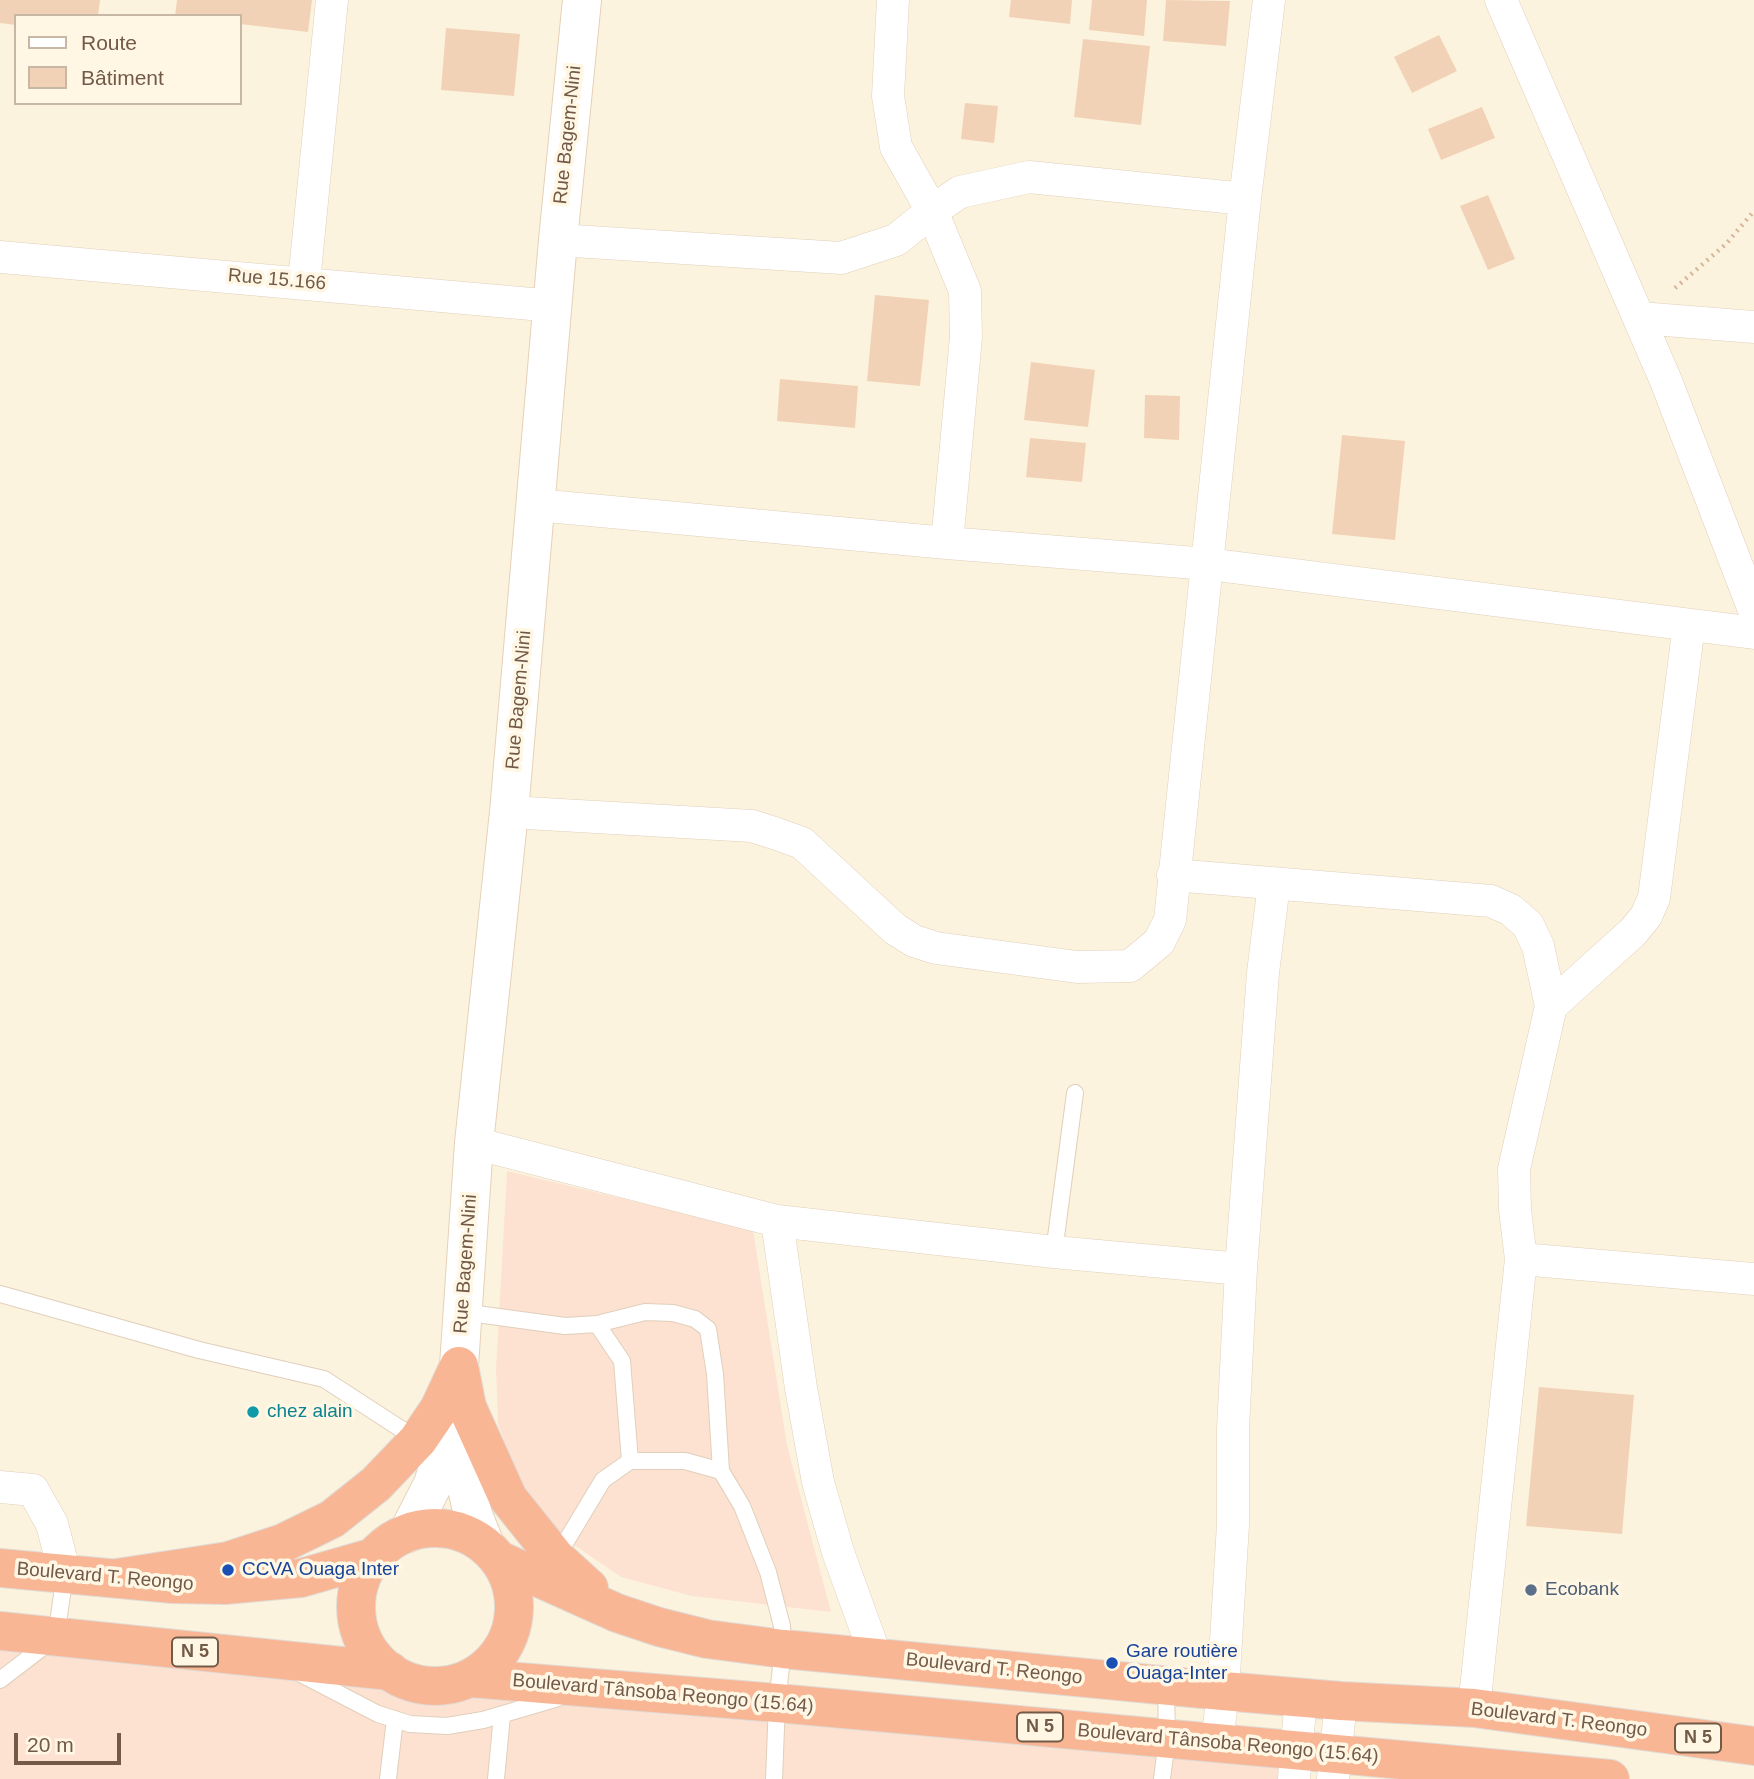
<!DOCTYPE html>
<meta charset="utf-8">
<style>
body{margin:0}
#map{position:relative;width:1754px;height:1779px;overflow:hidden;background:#fcf3de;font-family:Arial,sans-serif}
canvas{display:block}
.legend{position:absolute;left:14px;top:14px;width:228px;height:91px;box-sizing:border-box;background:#fff7e4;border:2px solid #c7b8a5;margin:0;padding:9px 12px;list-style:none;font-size:21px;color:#725a47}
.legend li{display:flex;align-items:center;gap:14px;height:35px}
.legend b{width:35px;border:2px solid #c7b8a5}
.scale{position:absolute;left:14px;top:1733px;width:107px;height:32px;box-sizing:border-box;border:4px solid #725a47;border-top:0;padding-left:9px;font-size:21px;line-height:24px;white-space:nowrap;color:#725a47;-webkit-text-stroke:5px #fff7e4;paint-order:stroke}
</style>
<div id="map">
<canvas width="1754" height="1779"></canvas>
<ul class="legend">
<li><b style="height:9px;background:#fff"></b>Route</li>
<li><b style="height:19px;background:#f2d2b6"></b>Bâtiment</li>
</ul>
<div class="scale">20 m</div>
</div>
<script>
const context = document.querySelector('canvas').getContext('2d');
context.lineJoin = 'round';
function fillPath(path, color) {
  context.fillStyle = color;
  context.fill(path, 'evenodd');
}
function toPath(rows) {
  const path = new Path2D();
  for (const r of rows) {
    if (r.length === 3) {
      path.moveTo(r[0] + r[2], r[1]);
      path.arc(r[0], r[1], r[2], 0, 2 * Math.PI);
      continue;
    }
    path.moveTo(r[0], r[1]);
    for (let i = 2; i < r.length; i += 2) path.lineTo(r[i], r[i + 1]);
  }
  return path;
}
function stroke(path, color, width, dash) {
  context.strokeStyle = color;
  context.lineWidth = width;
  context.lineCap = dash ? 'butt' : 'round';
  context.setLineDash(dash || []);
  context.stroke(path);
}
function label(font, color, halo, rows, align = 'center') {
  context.font = font + ' Arial,sans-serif';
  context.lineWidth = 7;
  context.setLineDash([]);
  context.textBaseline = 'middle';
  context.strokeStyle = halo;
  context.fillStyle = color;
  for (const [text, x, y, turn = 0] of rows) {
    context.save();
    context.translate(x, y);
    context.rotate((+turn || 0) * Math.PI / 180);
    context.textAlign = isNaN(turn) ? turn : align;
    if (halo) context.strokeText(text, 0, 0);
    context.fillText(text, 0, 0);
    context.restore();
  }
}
fillPath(toPath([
 [507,1171,753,1230,787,1445,831,1612,692,1596,621,1577,548,1527,515,1470,498,1424,496,1369],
 [0,1631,390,1671,777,1703,1298,1750,1294,1779,0,1779]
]), '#fde2d1');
fillPath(toPath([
 [0,0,100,0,98,16,16,16,16,25,0,23],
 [177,0,312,0,308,32,240,24,240,16,175,16],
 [1011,0,1072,0,1070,24,1009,17],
 [1092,0,1147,0,1144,36,1089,30],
 [1166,0,1230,1,1226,46,1163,41],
 [446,28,520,34,514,96,441,90],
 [1439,35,1457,71,1412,93,1394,57],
 [1083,39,1150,46,1141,125,1074,117],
 [965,103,998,106,994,143,961,139],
 [1482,107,1495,138,1441,160,1428,129],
 [1488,195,1515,259,1488,270,1460,206],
 [875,295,929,300,920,386,867,381],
 [1031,362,1095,370,1088,427,1024,420],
 [780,379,858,386,855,428,777,421],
 [1145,395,1180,396,1179,440,1144,438],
 [1342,435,1405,441,1395,540,1332,534],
 [1030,438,1086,443,1082,482,1026,477],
 [1539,1387,1634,1395,1622,1534,1526,1526]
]), '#f2d2b6');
const lane = toPath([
 [1054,1252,1075,1093],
 [0,1294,199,1350,324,1379,418,1440],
 [462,1312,565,1326,597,1324,645,1312,673,1313,695,1319,708,1329,715,1374,721,1471],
 [597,1324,622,1361,630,1461],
 [556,1558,603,1480,630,1461,685,1461,721,1471,742,1506,768,1572,782,1626,783,1649,777,1703,774,1779],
 [301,1674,378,1714,410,1724,447,1726,483,1720,558,1698],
 [0,1680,56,1637,65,1574],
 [388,1779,395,1719],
 [496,1779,502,1715],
 [1162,1779,1167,1739,1166,1685]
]);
const street = toPath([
 [893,0,888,96,896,147,932,211,965,291,966,337,947,543],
 [1501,0,1666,381,1754,610],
 [558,240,841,258,896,240,932,211,960,192,1029,177,1245,199],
 [0,257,554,306],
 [304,282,332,0],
 [1640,318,1754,327],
 [536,505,947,543,1208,564,1754,633],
 [509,812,752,826,777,834,802,843,895,929,914,941,936,948,1077,967,1130,966,1159,942,1170,920,1245,199,1269,0],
 [1173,875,1491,901,1511,910,1528,925,1538,946,1551,1006],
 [474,1143,777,1221,1054,1252,1241,1269],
 [777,1221,801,1388,818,1482,838,1552,876,1657],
 [1521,1259,1754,1279],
 [0,1487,33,1490,52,1524,65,1574],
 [1474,1708,1521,1259,1515,1210,1514,1169,1551,1006,1633,932,1646,916,1654,898,1689,625],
 [1217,1744,1223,1691,1233,1524,1233,1429,1241,1269,1263,973,1274,884],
 [1294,1779,1301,1698],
 [1333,1779,1341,1701]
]);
const secondary = toPath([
 [408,1533,433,1484,451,1426],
 [485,1545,473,1515,459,1452,457,1400,459,1366,474,1143,509,812,558,240,582,0]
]);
const highway = toPath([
 [459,1366,467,1407,508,1498,556,1558,589,1588],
 [435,1607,79],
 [499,1560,617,1613,659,1627,707,1639,783,1649,1223,1691,1341,1701,1474,1708,1754,1746],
 [0,1568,173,1584,225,1585,301,1578,374,1557],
 [117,1578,228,1561,283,1543,332,1519,376,1484,418,1440,439,1409,459,1366],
 [0,1631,390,1671],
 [470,1678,777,1703,1610,1779]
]);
stroke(lane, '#e0cfbb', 18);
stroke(street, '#e0cfbb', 33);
stroke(secondary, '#e5d1b8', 40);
stroke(highway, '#e0dbd7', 40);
stroke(toPath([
 [1675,288,1726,244,1754,211]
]), '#d6b69a', 4.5, [2, 5]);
stroke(lane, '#fff', 16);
stroke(street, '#fff', 32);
stroke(secondary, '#fff', 38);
stroke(highway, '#f8b694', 38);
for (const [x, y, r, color] of [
 [253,1412,7,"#0f9aa8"],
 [228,1570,7,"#1a4fb4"],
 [1531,1590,7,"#5c6f8a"],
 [1112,1663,7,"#1a4fb4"]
]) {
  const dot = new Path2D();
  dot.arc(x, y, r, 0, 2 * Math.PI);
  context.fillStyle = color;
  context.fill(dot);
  stroke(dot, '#fff7e4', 2.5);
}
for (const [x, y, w] of [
 [195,1652,46],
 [1040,1727,46],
 [1698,1738,46]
]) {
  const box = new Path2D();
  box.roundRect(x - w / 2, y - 14.5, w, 29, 5);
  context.fillStyle = '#fff7e4';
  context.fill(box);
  stroke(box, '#725a47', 2);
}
label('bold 18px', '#725a47', null, [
 ["N 5",195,1652],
 ["N 5",1040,1727],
 ["N 5",1698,1738]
]);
label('19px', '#725a47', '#fff7e4', [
 ["Rue Bagem-Nini",568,135,-84],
 ["Rue 15.166",277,280,5],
 ["Rue Bagem-Nini",519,700,-85],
 ["Rue Bagem-Nini",466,1264,-86],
 ["Boulevard T. Reongo",105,1577,5],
 ["Boulevard T. Reongo",994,1669,6],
 ["Boulevard Tânsoba Reongo (15.64)",663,1694,5],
 ["Boulevard T. Reongo",1559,1720,7],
 ["Boulevard Tânsoba Reongo (15.64)",1228,1744,5]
]);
label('19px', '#0d838f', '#fff7e4', [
 ["chez alain",267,1412]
], 'left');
label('19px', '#164399', '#fff7e4', [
 ["CCVA Ouaga Inter",242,1570],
 ["Gare routière",1126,1652],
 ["Ouaga-Inter",1126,1674]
], 'left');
label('19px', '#4e5e75', '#fff7e4', [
 ["Ecobank",1545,1590]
], 'left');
</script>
